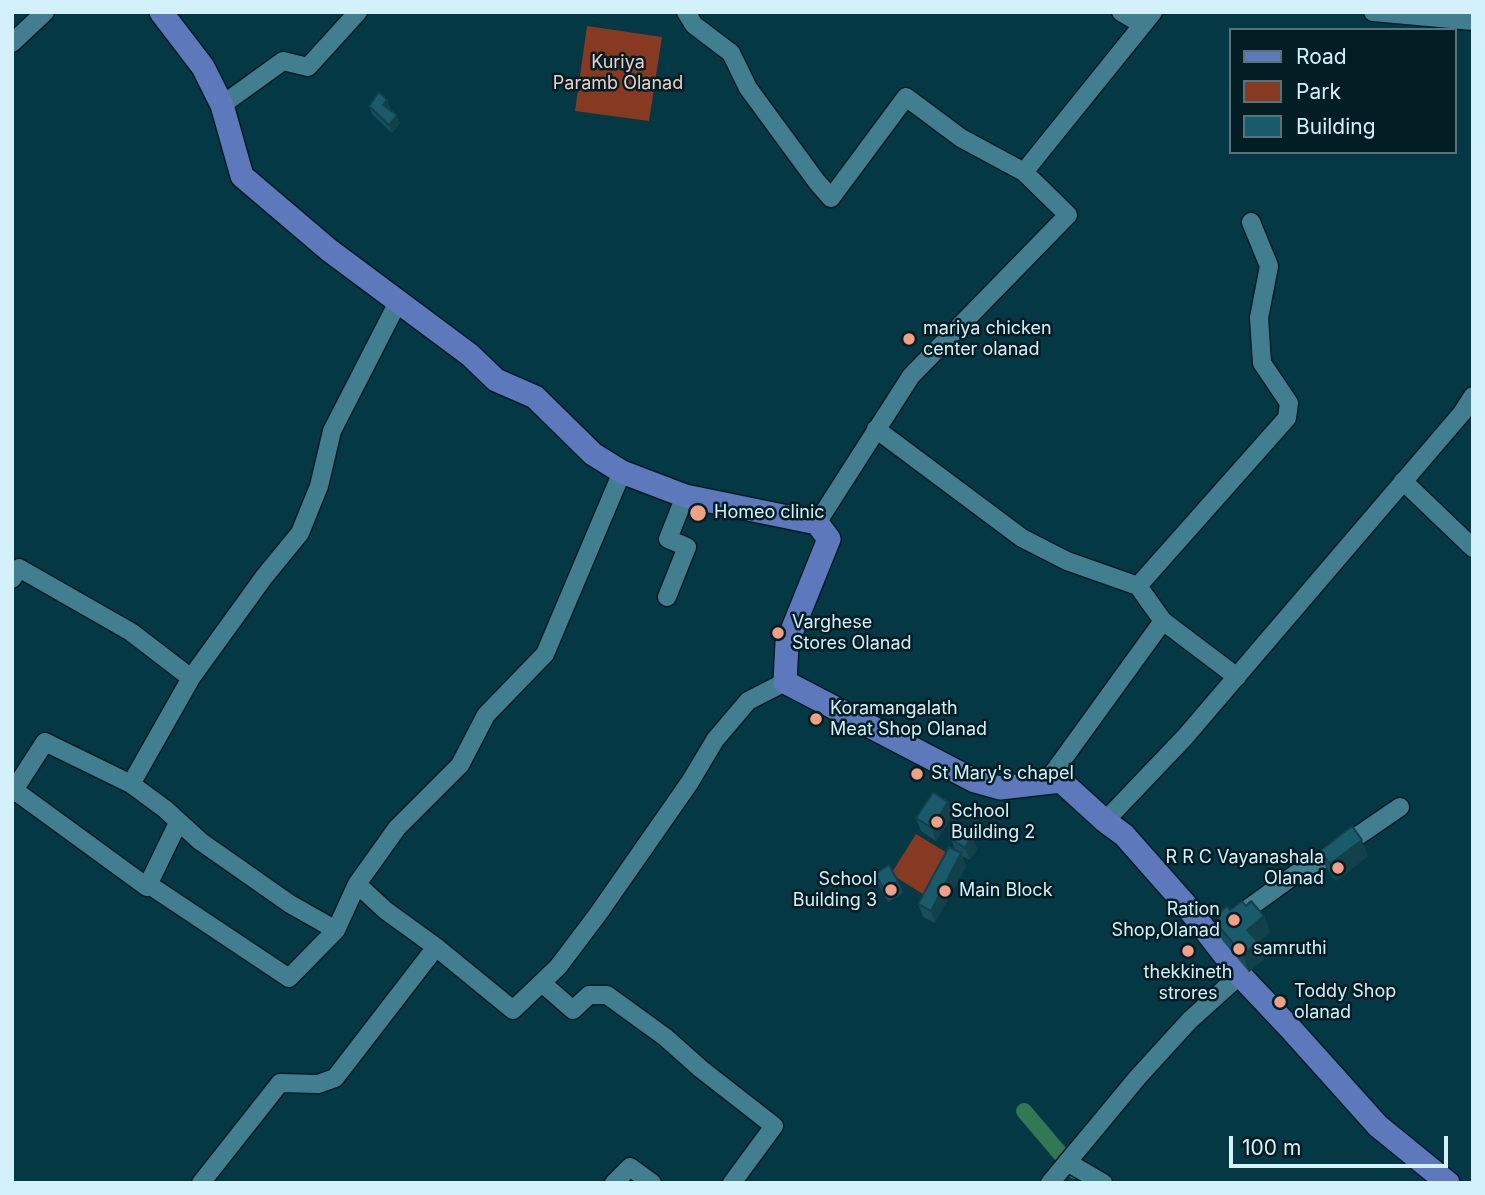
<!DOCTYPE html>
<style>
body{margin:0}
#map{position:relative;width:1485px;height:1195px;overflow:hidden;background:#033844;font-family:Inter,sans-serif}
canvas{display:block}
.frame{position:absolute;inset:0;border:14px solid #d3f1fb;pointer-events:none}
.legend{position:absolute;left:1229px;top:28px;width:228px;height:126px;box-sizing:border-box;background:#031d24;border:2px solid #56727a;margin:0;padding:9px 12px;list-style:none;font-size:21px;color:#d3f1fb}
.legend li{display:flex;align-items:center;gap:14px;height:35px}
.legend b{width:35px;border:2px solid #56727a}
.scale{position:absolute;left:1229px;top:1136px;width:219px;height:32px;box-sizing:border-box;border:4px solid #d3f1fb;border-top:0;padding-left:9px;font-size:21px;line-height:24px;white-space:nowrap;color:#d3f1fb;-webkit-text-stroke:5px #031d24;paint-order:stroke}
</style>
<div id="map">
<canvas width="1485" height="1195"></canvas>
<div class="frame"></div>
<ul class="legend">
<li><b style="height:9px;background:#5d79bc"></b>Road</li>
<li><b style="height:19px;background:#873a21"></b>Park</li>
<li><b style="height:19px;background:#1a5b6b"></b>Building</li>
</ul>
<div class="scale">100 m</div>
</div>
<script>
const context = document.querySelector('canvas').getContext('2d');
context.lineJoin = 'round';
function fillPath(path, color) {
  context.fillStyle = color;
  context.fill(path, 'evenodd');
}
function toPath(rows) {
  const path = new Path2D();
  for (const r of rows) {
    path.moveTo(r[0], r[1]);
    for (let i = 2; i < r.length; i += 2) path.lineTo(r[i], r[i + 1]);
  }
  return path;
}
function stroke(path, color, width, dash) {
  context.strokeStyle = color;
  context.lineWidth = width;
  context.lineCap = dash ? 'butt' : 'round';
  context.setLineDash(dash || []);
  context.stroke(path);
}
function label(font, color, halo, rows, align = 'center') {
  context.font = font + ' Inter,sans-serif';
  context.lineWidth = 5;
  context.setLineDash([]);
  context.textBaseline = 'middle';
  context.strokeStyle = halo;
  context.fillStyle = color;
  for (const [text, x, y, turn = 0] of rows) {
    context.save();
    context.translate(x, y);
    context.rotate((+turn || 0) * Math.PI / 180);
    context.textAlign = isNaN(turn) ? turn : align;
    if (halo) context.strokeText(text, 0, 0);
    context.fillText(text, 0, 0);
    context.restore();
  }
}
fillPath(toPath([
 [587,26,662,37,649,121,575,111],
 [916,834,952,856,926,896,891,874]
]), '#873a21');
stroke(toPath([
 [1024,1111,1075,1171]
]), '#327854', 16);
const minor = toPath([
 [686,12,694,25,731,53,748,88,817,182,831,198,906,97,961,138,1024,172],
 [1121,12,1143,25],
 [1373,12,1473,21],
 [12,43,45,12],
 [222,105,283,61,308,67,358,12],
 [876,429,1022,538,1067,561,1138,586,1163,621,1237,677],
 [1403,481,1473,548],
 [817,523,911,376,1068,215,1024,172,1153,12],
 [12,579,19,568,131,632,191,678,264,577,300,533,319,486,332,431,398,302],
 [1138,586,1287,418,1289,403,1262,363,1259,318,1269,266,1251,222],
 [667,597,687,547,668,539,685,496],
 [1061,781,1053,773,1163,621],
 [131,784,191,678],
 [14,790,147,887,178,823],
 [12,793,45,742,131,784,165,809,200,841,290,904,336,930,357,884,385,910,436,947],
 [1105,821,1185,737,1462,413,1473,396],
 [148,884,289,978,336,930],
 [357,884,397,828,460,765,486,715,545,654,622,472],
 [1235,918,1304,868,1324,859,1400,807],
 [542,983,573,1010,589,995,607,995,665,1037,701,1069,774,1126,732,1183],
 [1067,1162,1103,1183],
 [201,1183,280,1083,318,1084,335,1078,436,947,513,1010,558,967,598,914,690,782,715,740,748,701,785,682],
 [614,1183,630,1167,652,1183],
 [1050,1183,1138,1077,1190,1020,1240,975]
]);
const major = toPath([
 [161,12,203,67,222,105,242,176,329,250,470,355,496,380,535,397,593,454,622,472,685,496,817,523,829,539,787,643,785,682,975,781,1000,788,1061,781,1105,821,1124,835,1185,904,1240,975,1290,1028,1378,1126,1448,1183]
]);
stroke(minor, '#001d26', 21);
stroke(major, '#001d26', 26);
stroke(minor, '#417e8f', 18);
stroke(major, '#5d79bc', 23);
fillPath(toPath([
 [387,100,390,108,389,109,400,123,392,133,372,114,369,106],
 [953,814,936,841,921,831,916,818],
 [972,836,977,849,970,860,962,856,966,866,935,923,923,917,918,904,955,850,951,839],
 [1320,851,1368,856,1336,881,1326,868],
 [875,874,898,881,903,893,888,902,879,886],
 [1246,906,1264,916,1270,932,1258,943,1264,959,1249,972,1222,940,1216,923,1218,921,1216,916]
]), '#164e5c');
fillPath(toPath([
 [387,100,390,108,386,113,383,105],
 [397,115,400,123,392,133,389,125],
 [948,802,953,814,936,841,932,828],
 [972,836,977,849,970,860,965,848],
 [1362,840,1368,856,1336,881,1330,864],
 [961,853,966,866,935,923,931,911],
 [1264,916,1270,932,1258,943,1264,959,1249,972,1243,955,1247,930]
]), '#12404b');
const building = toPath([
 [379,92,387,100,383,105,397,115,389,125,369,106,379,92],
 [933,792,948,802,932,828,916,818,933,792],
 [1352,826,1362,840,1330,864,1320,851,1352,826],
 [958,828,972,836,965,848,951,839,958,828],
 [949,847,961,853,931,911,918,904,949,847],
 [889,865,898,881,884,889,875,874,889,865],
 [1242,901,1246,906,1251,901,1264,916,1247,930,1258,942,1243,955,1216,923,1219,920,1216,916,1227,906,1230,910,1242,901]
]);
fillPath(building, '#1a5b6b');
stroke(building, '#12404b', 2);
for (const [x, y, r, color] of [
 [909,339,7,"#f39f84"],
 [698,513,9,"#f39f84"],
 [778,633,7,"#f39f84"],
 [816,719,7,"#f39f84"],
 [917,774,7,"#f39f84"],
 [937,822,7,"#f39f84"],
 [1338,868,7,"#f39f84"],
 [891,890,7,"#f39f84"],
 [945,891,7,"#f39f84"],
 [1234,920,7,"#f39f84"],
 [1239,949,7,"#f39f84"],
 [1188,951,7,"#f39f84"],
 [1280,1002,7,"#f39f84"]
]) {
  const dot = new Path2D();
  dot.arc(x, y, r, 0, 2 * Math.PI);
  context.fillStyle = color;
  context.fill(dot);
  stroke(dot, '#031d24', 2.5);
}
label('18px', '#edcfc5', '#031d24', [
 ["Kuriya",618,63],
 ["Paramb Olanad",618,84]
]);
label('18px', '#d3f1fb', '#031d24', [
 ["mariya chicken",923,329],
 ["center olanad",923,350],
 ["Homeo clinic",714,513],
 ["Varghese",792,623],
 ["Stores Olanad",792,644],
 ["Koramangalath",830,709],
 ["Meat Shop Olanad",830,730],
 ["St Mary's chapel",931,774],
 ["School",951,812],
 ["Building 2",951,833],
 ["R R C Vayanashala",1324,858,"right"],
 ["Olanad",1324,879,"right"],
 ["School",877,880,"right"],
 ["Building 3",877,901,"right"],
 ["Main Block",959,891],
 ["Ration",1220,910,"right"],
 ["Shop,Olanad",1220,931,"right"],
 ["samruthi",1253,949],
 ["thekkineth",1188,973,"center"],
 ["strores",1188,994,"center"],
 ["Toddy Shop",1294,992],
 ["olanad",1294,1013]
], 'left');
</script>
